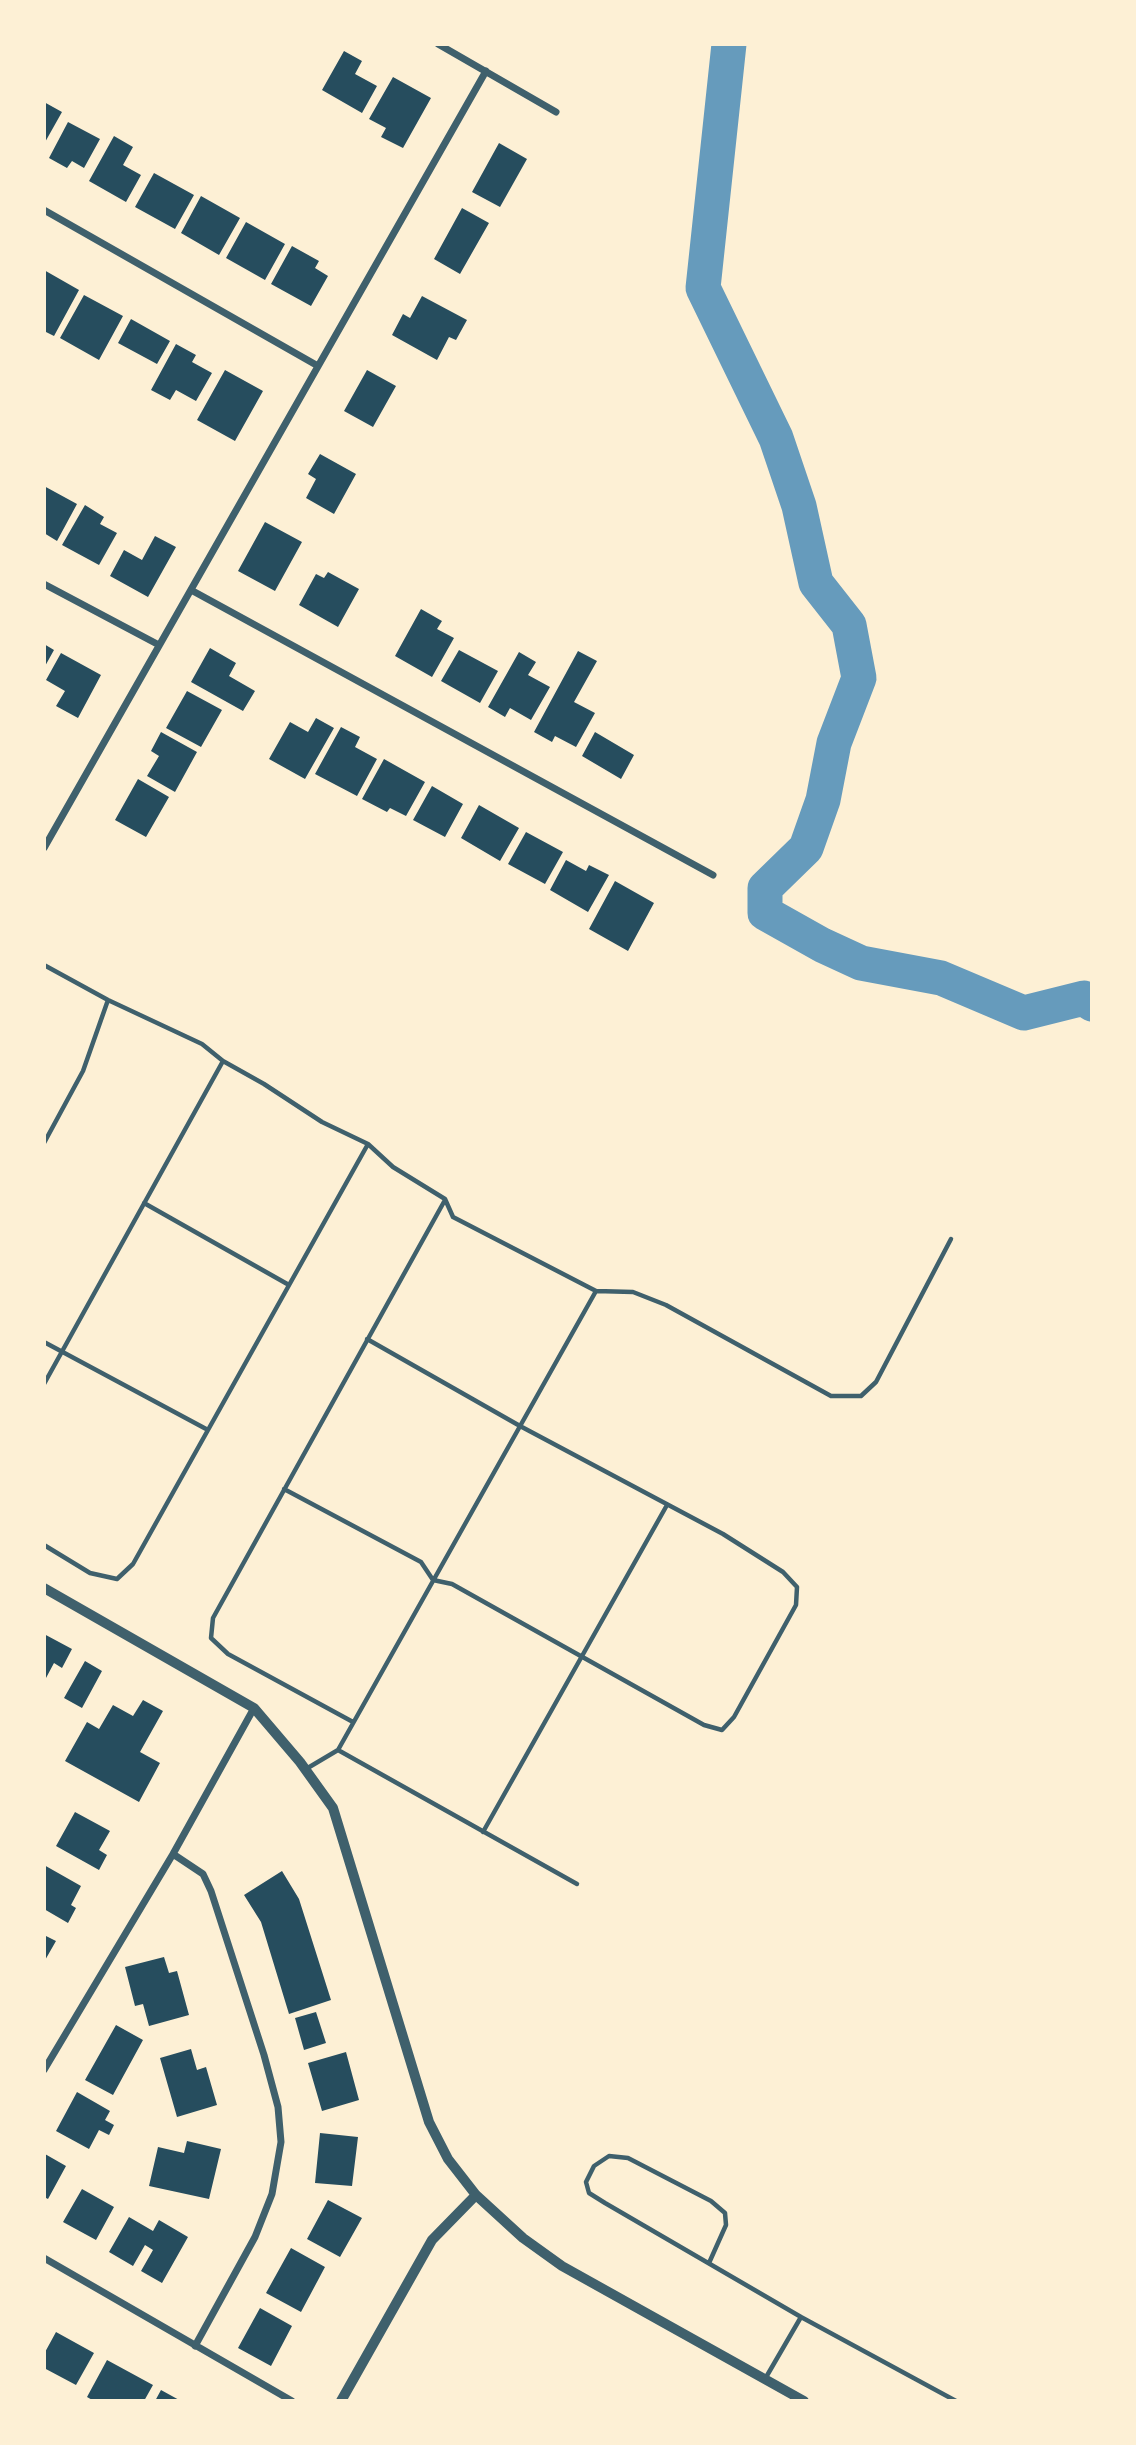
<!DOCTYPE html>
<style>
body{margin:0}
#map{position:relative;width:1136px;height:2445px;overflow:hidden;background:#fdf0d5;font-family:"Source Serif 4",serif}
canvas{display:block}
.frame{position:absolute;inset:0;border:46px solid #fdf0d5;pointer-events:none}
</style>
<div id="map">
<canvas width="1136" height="2445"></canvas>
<div class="frame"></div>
</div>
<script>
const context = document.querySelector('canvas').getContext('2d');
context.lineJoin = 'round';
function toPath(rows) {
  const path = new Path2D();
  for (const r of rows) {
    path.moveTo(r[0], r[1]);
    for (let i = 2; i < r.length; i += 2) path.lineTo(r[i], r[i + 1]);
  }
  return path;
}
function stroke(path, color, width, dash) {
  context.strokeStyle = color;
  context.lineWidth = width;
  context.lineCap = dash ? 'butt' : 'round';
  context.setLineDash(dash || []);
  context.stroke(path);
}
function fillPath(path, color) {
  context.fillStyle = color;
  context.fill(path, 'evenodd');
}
stroke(toPath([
 [729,44,703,288,776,438,799,506,816,583,849,625,859,678,834,743,823,800,806,848,765,888,765,913,822,945,861,963,941,978,1024,1013,1084,998,1092,1004]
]), '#669bbc', 35);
fillPath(toPath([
 [344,51,362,61,355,74,377,86,362,113,322,90],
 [393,77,431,98,403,148,381,137,386,128,369,119],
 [44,102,62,112,44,144],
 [68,122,100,139,84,168,72,161,67,168,49,158],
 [114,136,133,147,123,165,141,175,126,202,89,181],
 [499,143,527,159,500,207,472,192],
 [154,173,194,195,175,229,135,207],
 [201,196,240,218,219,255,181,233],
 [462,208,489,223,460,274,434,259],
 [246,222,285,244,265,280,226,258],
 [292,246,319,261,315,268,328,276,311,306,271,284],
 [44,270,79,290,54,336,44,331],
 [84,295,123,316,99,360,60,338],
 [422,296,467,320,456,340,449,337,437,360,392,335,403,314,410,318],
 [131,319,170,341,157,364,118,343],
 [176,344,196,355,192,362,212,373,196,401,176,390,170,400,151,390],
 [225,370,263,391,235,441,197,420],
 [367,370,396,386,373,427,344,411],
 [320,454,356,474,334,514,306,498,316,479,308,474],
 [44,486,77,504,57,541,44,533],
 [85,505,104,517,100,524,117,533,99,565,62,545],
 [265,522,302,542,275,591,238,571],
 [155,536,176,547,148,597,110,576,124,550,142,560],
 [328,572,359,589,338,627,299,605,316,574,324,578],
 [421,609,442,621,437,629,454,638,432,677,395,656],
 [44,644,54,650,44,668],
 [210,648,236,663,229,676,255,691,243,711,191,682],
 [459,650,498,671,480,703,441,681],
 [578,651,597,661,574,702,595,713,576,747,555,736,552,742,534,732],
 [519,652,536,662,528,675,550,687,531,720,510,708,505,717,488,707],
 [61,653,101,675,78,718,56,706,65,691,46,680],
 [187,691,222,710,201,747,166,728],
 [316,718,334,728,305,779,269,759,290,722,308,732],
 [341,727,360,737,355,747,377,759,357,796,315,774],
 [161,732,197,752,175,792,147,776,159,756,151,751],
 [595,732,634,755,621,779,582,756],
 [384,759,425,782,406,816,390,808,387,812,362,799],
 [138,779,169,797,146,837,115,820],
 [432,786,463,804,445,837,413,820],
 [479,805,519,828,500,861,461,838],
 [526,832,563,852,545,884,508,864],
 [566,860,586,871,589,865,609,875,588,912,550,890],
 [615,881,654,903,628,951,589,929],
 [44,1634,72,1649,62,1668,54,1663,46,1678,44,1677],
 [85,1661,102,1671,82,1708,64,1698],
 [143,1700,163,1711,140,1752,160,1763,139,1802,65,1761,87,1722,99,1729,113,1705,133,1716],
 [75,1812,110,1831,99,1850,107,1855,99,1870,56,1846],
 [44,1865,81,1886,71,1905,76,1908,68,1923,44,1909],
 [282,1871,299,1899,331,2000,289,2014,261,1922,244,1895],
 [44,1935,56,1941,44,1962],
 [164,1957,169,1973,177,1971,189,2015,149,2026,143,2004,135,2006,125,1967],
 [316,2012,326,2043,304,2050,295,2018],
 [116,2025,143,2040,113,2095,85,2080],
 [191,2049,197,2070,206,2067,217,2105,177,2117,160,2058],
 [346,2052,359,2100,322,2111,308,2063],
 [77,2092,110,2111,105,2120,114,2125,109,2135,99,2130,89,2149,56,2131],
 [320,2133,358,2137,352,2186,315,2183],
 [187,2141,221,2149,209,2199,149,2186,158,2147,184,2153],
 [45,2154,66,2166,48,2199,44,2197],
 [82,2189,114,2207,96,2240,63,2222],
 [328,2200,362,2218,340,2257,307,2239],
 [129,2217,153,2231,159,2220,188,2237,162,2283,141,2271,153,2250,145,2245,133,2266,109,2252],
 [291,2248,325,2267,301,2312,266,2293],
 [260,2308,292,2326,271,2366,238,2348],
 [56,2332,94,2353,76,2385,44,2368,44,2354],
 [107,2360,153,2385,144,2401,94,2401,87,2397],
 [161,2390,181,2401,155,2401]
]), '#264d5e');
stroke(toPath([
 [44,965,108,1000,202,1044,223,1061,264,1084,322,1122,368,1144,393,1167,445,1199,453,1217,596,1291,633,1292,666,1305,831,1396,861,1396,876,1382,951,1239],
 [44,1143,83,1071,108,1000],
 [144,1203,289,1285],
 [44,1342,208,1430],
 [44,1384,223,1061],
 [284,1489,421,1562,433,1580,452,1584,704,1725,722,1730,734,1717,796,1605,797,1587,783,1572,723,1534,520,1426,367,1339],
 [44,1545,90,1573,117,1579,133,1564,368,1144],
 [353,1722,228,1654,211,1638,213,1618,445,1200],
 [338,1750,596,1291],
 [306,1769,338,1750,577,1884],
 [483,1832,667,1505],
 [709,2263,726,2225,725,2213,711,2201,628,2158,609,2156,594,2166,586,2182,589,2193,605,2203,801,2317],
 [765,2379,801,2317,956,2401]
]), '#3f606c', 4.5);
stroke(toPath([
 [438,44,556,112],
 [44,210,318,366],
 [44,584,159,645],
 [191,590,713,875],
 [44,848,486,71],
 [173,1854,203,1874,211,1891,264,2055,278,2107,281,2142,272,2194,255,2237,195,2346],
 [44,2070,173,1854,254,1708],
 [44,2258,292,2401]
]), '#3f606c', 7);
stroke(toPath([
 [44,1588,254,1708,300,1762,333,1808,429,2122,448,2159,476,2195,523,2238,562,2266,804,2401],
 [341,2401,432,2240,476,2195]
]), '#3f606c', 10);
</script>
